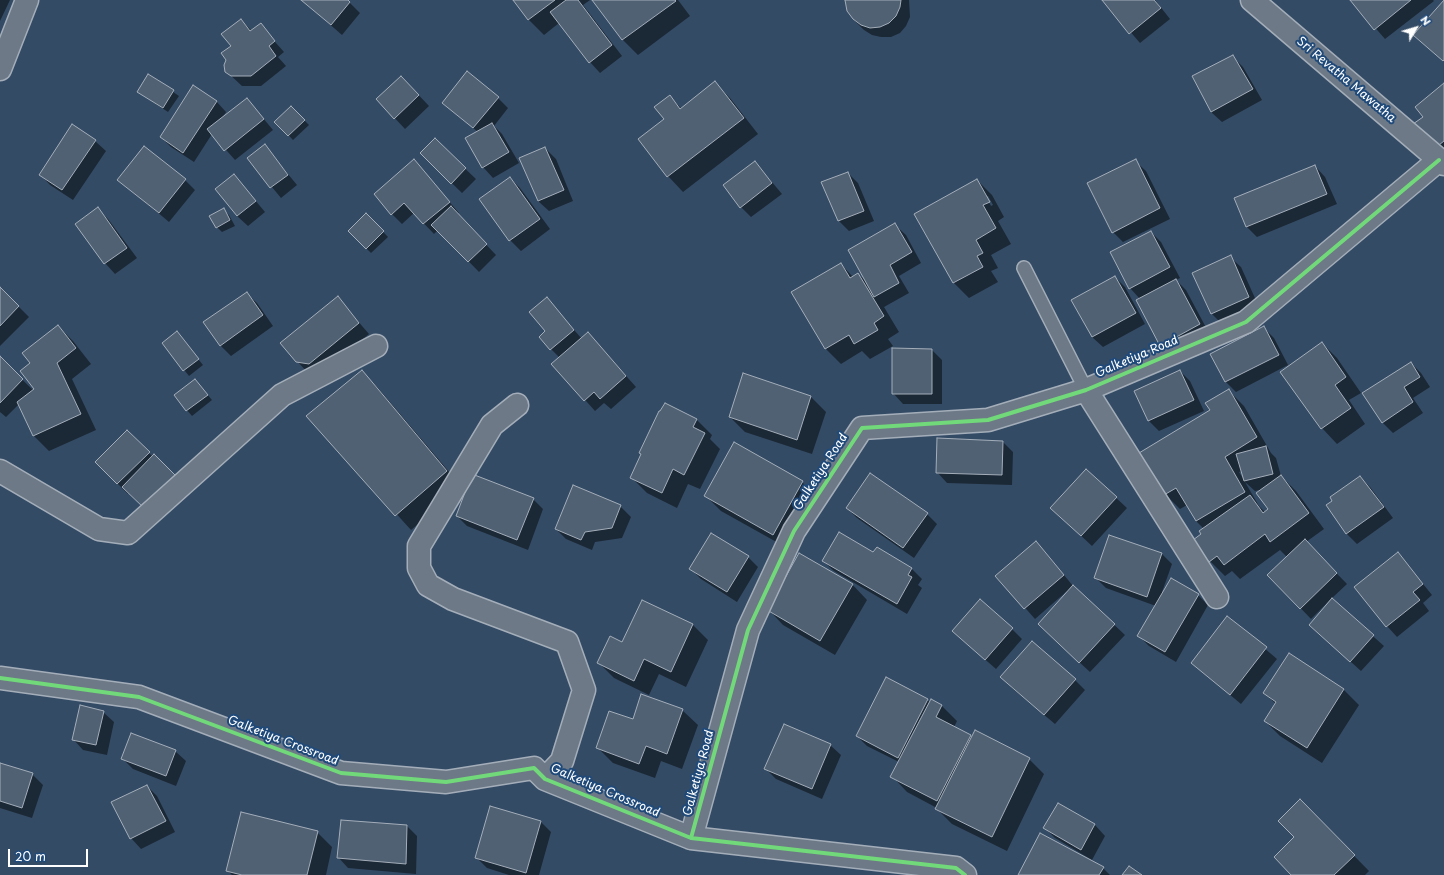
<!DOCTYPE html>
<style>
body{margin:0}
#map{position:relative;width:1444px;height:875px;overflow:hidden;background:#344b65;font-family:"Playpen Sans",sans-serif}
canvas{display:block}
.north{position:absolute;left:1396px;top:8px;width:40px;height:40px;-webkit-text-stroke:3px #1f4a7a;paint-order:stroke;rotate:52deg;font-size:11px;font-weight:700;line-height:16px;text-align:center;color:#fff}
.north::after{content:'';display:block;margin:auto;width:14px;height:18px;background:#fff;clip-path:polygon(50% 0,100% 100%,50% 72%,0 100%)}
.scale{position:absolute;left:8px;top:849px;width:80px;height:18px;box-sizing:border-box;border:2px solid #fff;border-top:0;padding-left:5px;font-size:12px;line-height:14px;white-space:nowrap;color:#fff;-webkit-text-stroke:3px #1f4a7a;paint-order:stroke}
</style>
<div id="map">
<canvas width="1444" height="875"></canvas>
<div class="north">N</div>
<div class="scale">20 m</div>
</div>
<script>
const context = document.querySelector('canvas').getContext('2d');
context.lineJoin = 'round';
function fillPath(path, color) {
  context.fillStyle = color;
  context.fill(path, 'evenodd');
}
function toPath(rows) {
  const path = new Path2D();
  for (const r of rows) {
    path.moveTo(r[0], r[1]);
    for (let i = 2; i < r.length; i += 2) path.lineTo(r[i], r[i + 1]);
  }
  return path;
}
function stroke(path, color, width, dash) {
  context.strokeStyle = color;
  context.lineWidth = width;
  context.lineCap = dash ? 'butt' : 'round';
  context.setLineDash(dash || []);
  context.stroke(path);
}
function label(font, color, halo, rows, align = 'center') {
  context.font = font + ' "Playpen Sans",sans-serif';
  context.lineWidth = 4;
  context.setLineDash([]);
  context.textBaseline = 'middle';
  context.strokeStyle = halo;
  context.fillStyle = color;
  for (const [text, x, y, turn = 0] of rows) {
    context.save();
    context.translate(x, y);
    context.rotate((+turn || 0) * Math.PI / 180);
    context.textAlign = isNaN(turn) ? turn : align;
    if (halo) context.strokeText(text, 0, 0);
    context.fillText(text, 0, 0);
    context.restore();
  }
}
fillPath(toPath([
 [0,0,10,0,0,21],
 [302,0,347,0,360,13,342,35],
 [514,0,590,0,583,5,622,56,600,73,590,62,559,23,544,35,528,19],
 [593,0,678,0,690,16,638,55,623,40],
 [846,0,909,0,910,17,906,26,900,33,891,37,881,37,872,35,864,30,853,19],
 [1103,0,1155,0,1170,19,1140,43],
 [1351,0,1433,0,1434,1,1385,39],
 [241,20,252,31,260,25,284,52,278,57,286,66,261,86,242,86,226,71,232,46],
 [1232,56,1243,67,1262,100,1222,122,1211,112,1194,77],
 [148,75,179,96,168,112,138,92],
 [715,83,730,98,758,134,683,192,668,176,640,140,665,120,670,97,682,109],
 [1444,84,1444,173,1424,117],
 [411,87,429,106,405,129,377,99],
 [498,98,508,108,494,126,502,134,519,163,493,178,483,167,478,132,443,103],
 [247,99,273,130,235,160,212,134,194,162,171,147,161,137,216,101,226,112,222,118],
 [291,107,309,125,293,140,276,122],
 [435,140,476,179,462,193,421,153],
 [95,141,106,151,73,200,50,185,40,174],
 [264,145,297,185,281,198,248,158],
 [545,148,556,159,573,201,549,211,538,201],
 [414,161,459,213,457,214,496,255,479,272,438,230,434,234,414,213,402,224,392,214],
 [1135,161,1146,171,1170,219,1123,242,1113,232],
 [755,162,782,194,751,217,741,207],
 [1315,166,1325,177,1337,204,1257,237,1247,227,1236,199],
 [848,173,858,183,874,221,849,231,839,221,823,183],
 [234,175,265,212,248,226,237,216],
 [510,178,520,188,550,229,521,251,510,240,481,200],
 [118,179,185,180,195,190,169,222],
 [977,180,992,195,1004,217,998,221,1011,244,991,255,998,268,991,271,998,282,969,298,954,283,915,214],
 [986,196,988,196,993,205,991,206],
 [98,209,108,219,137,258,115,274,105,263],
 [224,210,229,215,235,226,222,232,217,227],
 [366,214,388,237,371,253,349,231],
 [895,225,906,235,921,263,899,276,909,293,884,307,899,332,888,339,893,346,870,359,862,351,841,364,826,349,792,292,841,264,853,277,858,274,867,282],
 [1151,232,1161,242,1180,278,1176,280,1186,290,1210,335,1172,355,1161,345,1140,299,1130,288],
 [1230,257,1241,267,1259,307,1222,324,1212,314],
 [1115,277,1125,287,1145,324,1103,347,1092,337],
 [0,288,29,317,0,346],
 [246,293,257,303,273,326,231,356,221,346,205,322],
 [337,297,369,334,319,374,307,372,297,361],
 [547,299,582,339,588,333,636,387,611,409,604,403,595,411,553,364,560,358,551,349,547,332],
 [58,326,73,341,91,364,72,379,96,430,49,451,34,436,19,404,6,417,0,412,0,358,36,393,32,363],
 [1264,328,1274,338,1288,365,1236,392,1225,381],
 [177,333,203,365,189,376,163,343],
 [1322,343,1337,358,1361,393,1349,400,1365,424,1337,444,1322,428],
 [932,350,942,360,942,404,903,404,893,393],
 [1411,363,1421,373,1430,387,1413,398,1423,413,1393,433,1382,422],
 [1180,371,1190,381,1204,411,1159,431,1149,421],
 [362,372,377,387,462,487,411,530,308,416],
 [195,380,212,400,192,416,175,396],
 [1229,391,1244,406,1271,453,1276,458,1281,476,1296,491,1324,529,1306,542,1347,584,1331,599,1384,646,1361,671,1310,625,1331,601,1330,600,1311,619,1269,575,1287,557,1280,550,1240,579,1232,571,1225,576,1210,561,1203,534,1204,529,1196,521,1187,505,1180,509,1165,494,1211,411],
 [1242,471,1244,480,1239,472],
 [1245,482,1255,491,1264,489,1269,509,1265,512,1259,506],
 [810,396,826,412,812,454,745,432,730,417],
 [665,405,697,420,712,435,710,439,720,449,700,489,688,484,677,508,647,493,631,477],
 [127,431,153,457,128,494,96,462],
 [1003,442,1013,452,1012,485,947,483,937,472],
 [1086,470,1127,508,1092,546,1062,518],
 [1360,477,1370,487,1393,518,1357,544,1347,534,1327,506],
 [802,482,817,497,789,549,721,511,706,496],
 [533,499,543,509,528,550,467,526,457,516],
 [620,506,631,517,622,538,595,542,592,550,566,539,556,529],
 [847,508,927,514,937,524,914,558,857,518],
 [1110,536,1162,554,1172,564,1162,592,1198,595,1208,605,1176,662,1149,646,1139,636,1156,606,1106,588,1096,578],
 [1046,553,1073,586,1125,635,1090,672,1049,634,1067,591,1035,619,997,576],
 [1398,553,1432,595,1423,603,1429,611,1397,637,1387,626],
 [873,554,911,568,922,579,918,585,922,588,907,614,834,571,823,561],
 [748,557,758,567,737,602,701,579,691,569],
 [850,582,867,600,835,655,783,625,768,609],
 [642,601,693,625,708,640,686,687,659,674,649,695,614,678,598,662,622,643],
 [1228,617,1277,659,1241,704,1192,663],
 [1012,629,1022,639,996,669,964,641],
 [1289,654,1344,690,1359,705,1322,763,1280,736,1265,721,1276,704,1264,693],
 [1075,680,1085,690,1055,724,1011,687],
 [927,700,930,702,942,706,957,721,954,727,972,738,1029,759,1044,774,1007,851,952,824,937,809,937,808,907,792,892,776,899,762,867,746,857,736],
 [682,710,698,725,682,769,661,761,655,778,613,763,598,748,633,720],
 [103,712,114,722,107,755,83,750,73,739],
 [830,745,841,755,822,799,776,779,766,769],
 [175,751,186,761,176,786,133,769,123,759],
 [0,764,32,774,43,785,32,818,0,808],
 [147,786,157,796,175,832,141,849,131,838],
 [1300,801,1369,871,1365,875,1293,875],
 [1058,804,1095,825,1105,836,1092,860,1055,838,1045,828],
 [491,807,541,822,551,832,539,875,509,875,487,868,477,858],
 [407,826,417,836,416,874,348,868,338,857],
 [317,832,332,847,326,875,232,875,228,871],
 [1103,868,1110,875,1019,875]
]), '#0007');
const building = toPath([
 [301,0,348,0,350,2,331,25,301,0],
 [513,0,555,0,528,20,513,0],
 [566,0,578,0,612,45,589,63,550,12,566,0],
 [592,0,675,0,676,1,622,40,592,0],
 [845,0,901,0,900,7,896,16,889,23,880,27,870,28,861,25,853,19,847,11,845,0],
 [1102,0,1154,0,1161,8,1129,34,1102,0],
 [1350,0,1411,0,1374,30,1350,0],
 [1444,0,1444,60,1443,61,1413,35,1444,0],
 [241,19,250,31,261,23,275,41,269,46,276,56,251,76,231,76,225,72,224,65,226,60,221,53,231,46,221,34,241,19],
 [1233,55,1253,89,1211,112,1192,76,1233,55],
 [467,71,499,97,473,128,442,103,467,71],
 [148,74,174,90,163,108,137,92,148,74],
 [401,76,419,95,394,119,376,99,401,76],
 [715,81,744,118,667,177,638,139,664,119,654,107,670,95,680,109,715,81],
 [1444,83,1444,141,1434,149,1413,124,1423,117,1415,107,1444,83],
 [193,85,217,101,183,153,160,137,193,85],
 [247,98,264,119,224,151,207,129,247,98],
 [291,106,305,120,288,136,274,122,291,106],
 [492,123,509,152,482,168,465,138,492,123],
 [72,124,96,140,62,190,39,175,72,124],
 [435,138,466,168,451,184,420,153,435,138],
 [265,144,288,175,270,188,247,158,265,144],
 [144,146,186,179,159,213,117,180,144,146],
 [545,147,564,190,538,201,519,158,545,147],
 [414,159,450,202,423,224,404,203,391,215,374,194,414,159],
 [1136,159,1160,208,1112,233,1087,183,1136,159],
 [755,161,772,183,740,208,723,185,755,161],
 [1315,165,1327,194,1246,227,1234,198,1315,165],
 [848,172,864,211,838,221,821,182,848,172],
 [234,174,256,201,237,216,215,189,234,174],
 [510,177,540,219,509,241,479,199,510,177],
 [977,179,990,202,983,205,996,228,976,240,983,253,977,256,983,267,953,283,914,214,977,179],
 [451,206,487,244,468,262,431,225,451,206],
 [98,207,127,248,104,264,75,224,98,207],
 [224,208,230,220,216,228,209,216,224,208],
 [366,213,384,231,366,249,348,231,366,213],
 [895,223,912,252,890,265,899,283,874,297,848,250,895,223],
 [1151,231,1170,267,1129,289,1110,252,1151,231],
 [1231,255,1249,297,1211,314,1192,273,1231,255],
 [841,263,850,278,858,273,884,316,874,323,878,330,854,344,849,335,825,349,791,292,841,263],
 [1115,276,1136,313,1092,337,1071,300,1115,276],
 [1176,279,1200,324,1160,346,1136,300,1176,279],
 [0,287,19,306,0,326,0,287],
 [247,292,263,315,220,346,203,322,247,292],
 [338,296,359,323,309,364,296,362,280,343,338,296],
 [547,297,574,330,550,350,539,337,545,331,529,312,547,297],
 [58,325,76,348,57,363,81,414,33,436,17,402,34,389,20,371,30,363,22,353,58,325],
 [1264,326,1279,355,1225,382,1210,354,1264,326],
 [177,331,199,359,183,371,162,343,177,331],
 [588,332,626,376,600,399,594,392,584,401,551,364,588,332],
 [1322,342,1346,377,1335,385,1351,408,1321,429,1280,372,1322,342],
 [892,348,932,349,932,394,892,394,892,348],
 [0,356,23,379,0,403,0,356],
 [1411,362,1420,377,1404,387,1413,402,1382,423,1362,393,1411,362],
 [362,370,447,471,395,516,306,416,362,370],
 [1180,370,1194,400,1148,421,1134,391,1180,370],
 [743,373,811,396,797,440,729,417,743,373],
 [195,379,208,395,186,411,174,395,195,379],
 [1229,389,1257,437,1225,457,1245,492,1196,521,1176,488,1164,495,1139,453,1210,410,1205,403,1229,389],
 [665,403,697,419,693,427,705,433,684,475,673,469,662,493,630,478,641,454,639,453,659,411,660,411,665,403],
 [127,430,150,452,117,484,95,462,127,430],
 [937,438,1003,441,1002,475,936,473,937,438],
 [734,442,803,481,773,535,704,496,734,442],
 [1266,446,1273,474,1244,481,1236,454,1266,446],
 [154,454,177,477,145,509,122,487,154,454],
 [1086,469,1117,497,1081,536,1050,508,1086,469],
 [870,473,928,513,903,548,846,508,870,473],
 [472,474,534,498,517,540,456,516,472,474],
 [1281,475,1309,513,1270,542,1265,534,1224,565,1217,556,1209,562,1193,540,1201,534,1199,531,1250,495,1263,513,1268,509,1256,493,1281,475],
 [1360,476,1384,507,1346,534,1326,505,1332,501,1330,497,1360,476],
 [573,485,621,505,612,528,585,532,581,540,555,529,573,485],
 [839,532,873,552,877,547,912,568,908,575,912,577,897,604,822,561,839,532],
 [711,533,749,556,727,592,689,569,711,533],
 [1109,535,1162,553,1147,597,1094,578,1109,535],
 [1305,539,1337,573,1300,609,1267,575,1305,539],
 [1036,541,1064,575,1024,609,995,576,1036,541],
 [1398,552,1423,584,1413,592,1420,600,1386,627,1354,587,1398,552],
 [799,553,853,584,820,641,767,610,799,553],
 [1171,578,1199,594,1165,652,1137,636,1171,578],
 [1073,585,1115,624,1079,663,1038,624,1073,585],
 [1332,598,1374,635,1350,662,1309,625,1332,598],
 [980,599,1013,628,985,660,952,631,980,599],
 [642,600,693,624,671,672,644,659,634,681,597,663,610,636,622,642,642,600],
 [1227,616,1267,647,1230,695,1191,663,1227,616],
 [1032,641,1076,679,1044,715,1000,677,1032,641],
 [1289,653,1344,689,1307,748,1264,721,1276,702,1263,693,1289,653],
 [886,677,928,699,898,758,856,736,886,677],
 [641,694,683,709,667,754,646,746,639,764,596,748,609,711,633,719,641,694],
 [931,699,942,705,936,717,971,735,937,801,890,777,931,699],
 [80,705,104,711,96,745,72,740,80,705],
 [784,724,831,744,812,789,764,769,784,724],
 [975,730,1030,758,992,837,935,809,975,730],
 [131,733,176,750,166,776,121,759,131,733],
 [0,763,33,773,22,808,0,801,0,763],
 [147,785,166,821,130,839,111,802,147,785],
 [1300,799,1355,855,1334,875,1291,875,1274,857,1294,837,1278,821,1300,799],
 [1058,803,1095,824,1081,850,1043,828,1058,803],
 [490,806,541,821,526,873,475,858,490,806],
 [241,812,318,831,307,875,242,875,226,871,241,812],
 [341,820,407,825,406,864,337,858,341,820],
 [1040,833,1104,867,1099,875,1018,875,1040,833],
 [1129,866,1142,875,1122,875,1129,866]
]);
fillPath(building, '#506174');
stroke(building, '#a4aeba', 1);
const service = toPath([
 [1024,268,1086,390]
]);
const minor = toPath([
 [1252,0,1444,164],
 [0,69,27,0],
 [1086,390,1217,597],
 [517,405,492,425,419,546,419,568,428,585,453,599,567,642,584,690,562,761,545,779],
 [0,471,99,529,128,533,282,395,376,346],
 [0,678,139,697,341,773,446,782,534,768,545,779,691,838,956,868,965,875],
 [691,838,748,630,794,531,862,428,988,420,1086,390,1246,322,1439,160]
]);
stroke(service, '#a4aeba', 16);
stroke(minor, '#a4aeba', 25);
stroke(service, '#6d7986', 13);
stroke(minor, '#6d7986', 22);
stroke(toPath([
 [0,678,139,697,341,773,446,782,534,768,545,779,691,838,956,868,965,875],
 [691,838,748,630,794,531,862,428,988,420,1086,390,1246,322,1439,160]
]), '#71d979', 4);
label('12px', '#fff', '#1f4a7a', [
 ["Sri Revatha Mawatha",1346,80,40],
 ["Galketiya Road",1137,357,-23],
 ["Galketiya Road",821,472,-57],
 ["Galketiya Crossroad",283,741,21],
 ["Galketiya Road",699,773,-75],
 ["Galketiya Crossroad",605,791,23]
]);
</script>
